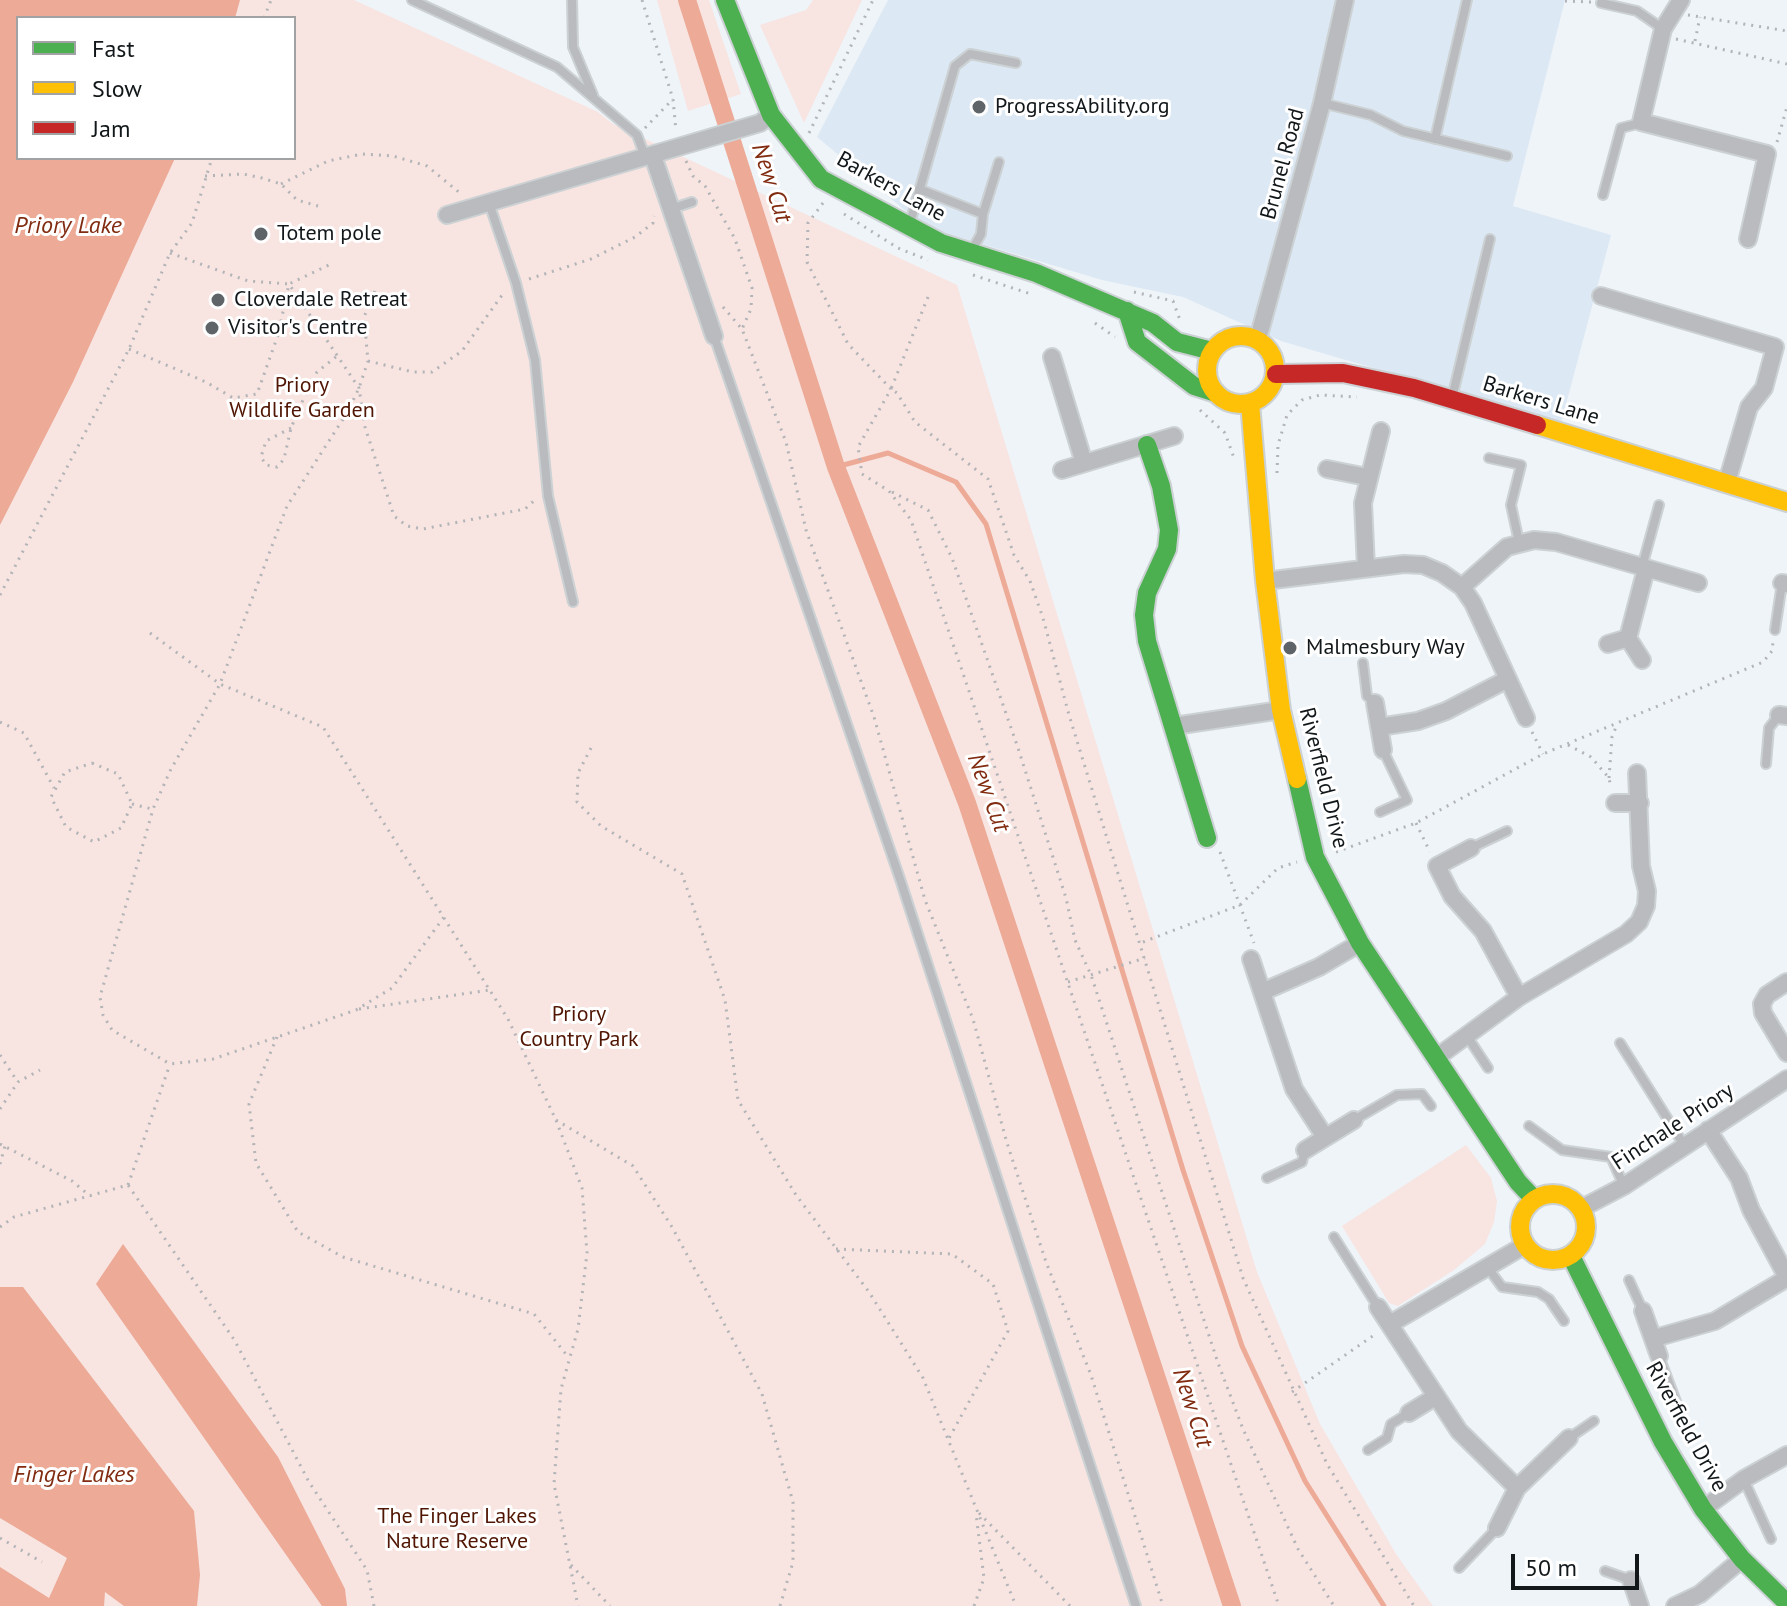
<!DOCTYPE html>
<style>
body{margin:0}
#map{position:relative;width:1787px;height:1606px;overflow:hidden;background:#eff4f9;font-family:"PT Sans",sans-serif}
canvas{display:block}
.legend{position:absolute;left:16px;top:16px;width:280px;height:144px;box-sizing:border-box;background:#fff;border:2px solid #a0a2a3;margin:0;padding:10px 14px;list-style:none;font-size:24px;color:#12171a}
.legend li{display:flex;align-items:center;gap:16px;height:40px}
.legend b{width:40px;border:2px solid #a0a2a3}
.scale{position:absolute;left:1511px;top:1554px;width:128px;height:36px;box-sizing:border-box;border:4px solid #12171a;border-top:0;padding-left:10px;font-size:24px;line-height:28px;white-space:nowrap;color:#12171a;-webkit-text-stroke:6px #fff;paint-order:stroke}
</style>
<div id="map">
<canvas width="1787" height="1606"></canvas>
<ul class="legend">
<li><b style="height:10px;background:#4caf50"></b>Fast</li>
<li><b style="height:10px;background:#ffc107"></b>Slow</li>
<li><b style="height:10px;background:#c62828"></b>Jam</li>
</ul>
<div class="scale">50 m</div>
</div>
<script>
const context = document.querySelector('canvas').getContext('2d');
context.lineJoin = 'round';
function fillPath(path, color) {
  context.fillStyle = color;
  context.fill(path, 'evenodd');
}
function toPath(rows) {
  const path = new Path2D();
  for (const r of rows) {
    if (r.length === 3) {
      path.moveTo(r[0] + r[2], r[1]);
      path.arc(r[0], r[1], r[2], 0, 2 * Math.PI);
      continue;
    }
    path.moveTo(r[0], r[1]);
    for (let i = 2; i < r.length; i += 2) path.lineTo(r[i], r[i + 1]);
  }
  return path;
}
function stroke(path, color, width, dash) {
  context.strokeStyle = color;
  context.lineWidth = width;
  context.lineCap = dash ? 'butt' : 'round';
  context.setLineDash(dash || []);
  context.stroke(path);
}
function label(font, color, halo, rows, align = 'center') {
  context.font = font + ' "PT Sans",sans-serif';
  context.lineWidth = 6;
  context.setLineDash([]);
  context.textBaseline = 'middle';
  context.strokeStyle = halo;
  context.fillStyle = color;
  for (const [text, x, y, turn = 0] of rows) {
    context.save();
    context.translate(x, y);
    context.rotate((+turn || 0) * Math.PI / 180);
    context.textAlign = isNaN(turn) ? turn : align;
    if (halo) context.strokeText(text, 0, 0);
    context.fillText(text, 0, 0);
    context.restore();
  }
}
fillPath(toPath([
 [888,0,1565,0,1513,206,1611,235,1561,423,1281,341,1183,297,1102,280,925,227,817,137]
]), '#dce8f3');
fillPath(toPath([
 [0,0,354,0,598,112,613,124,957,285,1257,1272,1320,1424,1396,1554,1433,1606,0,1606],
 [18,18,294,18,294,158,18,158],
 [657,0,709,0,741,94,688,111],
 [813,0,862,0,804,123,760,25,806,10],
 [1466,1145,1491,1178,1497,1201,1494,1222,1485,1244,1454,1270,1398,1306,1389,1303,1342,1226]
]), '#f8e4e0');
fillPath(toPath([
 [0,0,240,0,235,18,18,18,18,158,175,158,73,382,0,525],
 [123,1244,278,1457,345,1589,347,1606,322,1606,96,1284],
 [0,1287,23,1287,194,1511,200,1575,197,1606,124,1606,105,1592,104,1606,0,1606,0,1567,49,1598,67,1558,0,1518]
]), '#ecaa97');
stroke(toPath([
 [836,467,888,453,956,482,986,524,1183,1170,1242,1346,1305,1481,1384,1606]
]), '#ecaa97', 5);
stroke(toPath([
 [687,0,836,467,967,803,1232,1606]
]), '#ecaa97', 18);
const lane = toPath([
 [412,0,557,67,637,135,645,156],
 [572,0,573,47,593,95],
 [1601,3,1637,11,1663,29],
 [1322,103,1371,115,1403,131,1507,156],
 [1435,139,1467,0],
 [919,189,983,214,981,234,972,250],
 [1603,195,1621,128,1641,123],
 [489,203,516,283,535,360,548,496,573,602],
 [671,209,692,202],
 [983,214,999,162],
 [910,223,955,66,970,54,1016,63],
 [714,336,900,879,1136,1606],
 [1452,398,1490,239],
 [1489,458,1521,465,1511,505,1519,542],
 [1642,567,1659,505],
 [1775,630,1782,583],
 [1363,663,1367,696,1375,703],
 [1766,764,1769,728,1779,715],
 [1380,812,1407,800,1383,750],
 [1471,848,1507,831],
 [1467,1036,1488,1068],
 [1620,1043,1684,1145],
 [1354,1120,1397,1095,1422,1094,1431,1106],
 [1529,1126,1562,1150,1611,1157,1624,1186],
 [1267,1178,1302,1162,1305,1150],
 [1334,1237,1378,1307],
 [1488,1268,1502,1287,1538,1292,1549,1299,1564,1321],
 [1629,1280,1643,1311],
 [1659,1356,1677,1404],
 [1569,1438,1594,1421],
 [1368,1450,1387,1438,1391,1424,1409,1413],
 [1744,1480,1771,1539],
 [1459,1568,1497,1528],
 [1605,1571,1631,1580]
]);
const street = toPath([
 [1681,0,1663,29,1641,122,1767,154,1748,239],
 [653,156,714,336],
 [447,215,760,123,771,115],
 [1601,296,1775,347,1764,388,1749,407,1727,482],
 [1258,339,1322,103,1345,0],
 [1052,357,1084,463],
 [1327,469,1367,477],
 [1062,470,1174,436],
 [1366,568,1363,503,1381,431],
 [1265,581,1404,564,1423,565,1442,573,1462,587,1473,603,1526,718],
 [1782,583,1787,584],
 [1462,587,1507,547,1534,540,1556,542,1698,583],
 [1608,644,1628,638],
 [1642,660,1628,638,1646,569],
 [1375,703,1383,750],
 [1779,715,1787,716],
 [1174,726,1281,710],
 [1379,727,1418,721,1446,711,1508,679],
 [1615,803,1640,803],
 [1471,848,1437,866,1452,896,1483,931,1519,997],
 [1251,959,1294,1089,1325,1137],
 [1787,982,1767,995,1762,1004,1763,1013,1787,1053],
 [1262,992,1319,967,1360,943],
 [1436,1058,1519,997,1626,934,1639,922,1646,906,1647,891,1641,866,1637,773],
 [1708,1130,1739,1178,1751,1210,1787,1277],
 [1305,1150,1354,1120],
 [1582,1208,1624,1186,1787,1079],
 [1378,1307,1459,1431,1517,1488],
 [1643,1311,1659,1356],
 [1390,1324,1525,1245],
 [1655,1338,1715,1321,1787,1278],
 [1409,1413,1435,1397],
 [1703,1509,1744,1479,1787,1455],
 [1497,1528,1517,1488,1569,1438],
 [1631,1580,1640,1606],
 [1675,1606,1700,1594,1742,1559]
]);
const fast = toPath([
 [725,0,771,115,821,179,941,243,1036,273,1153,323,1177,342,1212,351],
 [1127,311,1137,342,1194,386,1216,393],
 [1147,445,1161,486,1169,530,1167,549,1147,593,1144,615,1147,641,1207,838],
 [1297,779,1315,857,1360,943,1518,1182,1534,1199],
 [1571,1256,1663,1442,1703,1509,1742,1559,1787,1603]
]);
const slow = toPath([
 [1241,370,34],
 [1250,403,1265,581,1281,710,1297,779],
 [1537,425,1787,502],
 [1553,1227,33]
]);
const jam = toPath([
 [1276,374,1343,373,1414,388,1537,425]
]);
stroke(lane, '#ccd1d4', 12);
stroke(street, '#ccd1d4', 20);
stroke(fast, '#ccd1d4', 22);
stroke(slow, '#ccd1d4', 22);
stroke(jam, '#ccd1d4', 22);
stroke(toPath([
 [642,0,673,99,676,131],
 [1565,1,1591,2],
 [1688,15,1787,31],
 [264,18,271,0],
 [1676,39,1787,64],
 [1695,41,1700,17],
 [645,128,673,99],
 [809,133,873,0],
 [1777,142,1787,107],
 [686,161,693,176,705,186,735,239,752,288,751,309,742,329],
 [205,176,243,174,262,178,281,184,297,200,318,206],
 [281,184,328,161,362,154,393,156,427,166,460,193],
 [823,203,808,223,807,262,848,344,891,389,858,447,862,474,889,491,911,520,1279,1606],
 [844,214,898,248,928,260],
 [170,253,248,281,289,284,359,388,365,427,394,516,407,526,423,529,525,509,536,499],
 [973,275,1031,294],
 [529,279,591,259,635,237,653,223,654,216],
 [375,291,364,317,368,361,359,388,347,413,287,506,220,684,171,769,153,809,100,997,103,1015,112,1030,170,1064,213,1059,356,1010,392,988,444,917],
 [1134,292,1173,301,1180,320],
 [928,297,891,389,897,393,915,422,988,479,1014,555,1030,581,1043,618,1069,715,1243,1278,1327,1464,1414,1606],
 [723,307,742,329,786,442,806,530,874,717,925,900,973,1019,1007,1143,1046,1262,1091,1375,1163,1606],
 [1095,323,1115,337],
 [129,349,206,382,233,398,257,394,278,335,289,284,333,263],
 [368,361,413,372,432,372,462,351,505,291],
 [1200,410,1225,433,1234,458],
 [291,428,266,441,261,457,266,465,277,467,284,459,291,428,306,393,317,372,337,356],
 [1277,473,1278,445,1287,415,1302,400,1320,395,1357,397],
 [892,492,928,510,952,558,1018,748,1066,898,1075,940,1091,975,1218,1363,1243,1429,1298,1549,1334,1606],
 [0,595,129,349,170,253,192,223,212,158],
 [150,633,220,684,323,727,508,1019,556,1120,582,1188,587,1253,578,1329,561,1389,554,1484,578,1606],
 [0,722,24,733,54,788],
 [1532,732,1543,754],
 [1568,745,1591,757,1609,778,1611,788],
 [591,748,578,773,577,802,601,826,682,874,725,1000,738,1100,796,1195,869,1292,923,1378,1016,1606],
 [92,763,118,774,132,804,121,828,94,842,66,827,51,797,65,772,92,763],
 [1609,778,1612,737,1616,727],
 [132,804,152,809],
 [1416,823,1430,852],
 [1220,852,1254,943],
 [1336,852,1416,823,1543,754,1763,662,1772,651,1773,642],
 [1143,942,1240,905,1278,868,1297,862],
 [1068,982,1145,958],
 [359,1009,490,990],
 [277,1037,249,1104,256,1163,298,1232,343,1257,534,1314,569,1358],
 [0,1055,17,1081],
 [0,1109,18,1082,40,1070],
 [556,1120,633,1166,672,1227,762,1394,793,1502,793,1562,780,1606],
 [0,1144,72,1181,90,1196],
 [0,1164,5,1146],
 [128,1185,170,1064],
 [0,1227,14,1217,128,1185,235,1341,309,1482,367,1570,374,1606],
 [836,1249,952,1254,993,1284,1008,1331,948,1440],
 [1292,1392,1377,1333],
 [979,1513,1070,1606],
 [0,1538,42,1562],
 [571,1565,610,1606],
 [974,1606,984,1578,976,1514]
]), '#b2b4b8', 3, [2, 6]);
stroke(lane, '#b9bbbe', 8);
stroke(street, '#b9bbbe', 16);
stroke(fast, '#4caf50', 18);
stroke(slow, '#ffc107', 18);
stroke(jam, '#c62828', 18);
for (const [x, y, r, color] of [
 [979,107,8,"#5f6468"],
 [261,234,8,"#5f6468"],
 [218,300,8,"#5f6468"],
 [212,328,8,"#5f6468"],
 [1290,648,8,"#5f6468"]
]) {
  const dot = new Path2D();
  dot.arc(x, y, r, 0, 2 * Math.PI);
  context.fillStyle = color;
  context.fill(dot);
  stroke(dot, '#fff', 3);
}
label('22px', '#12171a', '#fff', [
 ["ProgressAbility.org",995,107],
 ["Totem pole",277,234],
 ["Cloverdale Retreat",234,300],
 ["Visitor's Centre",228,328],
 ["Malmesbury Way",1306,648]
], 'left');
label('22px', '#12171a', '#fff', [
 ["Brunel Road",1283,164,-75],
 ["Barkers Lane",891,187,29],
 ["Barkers Lane",1541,401,17],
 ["Riverfield Drive",1323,778,76],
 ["Finchale Priory",1673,1127,-33],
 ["Riverfield Drive",1686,1427,61]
]);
label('22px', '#511603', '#fff', [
 ["Priory",302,386],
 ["Wildlife Garden",302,411],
 ["Priory",579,1015],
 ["Country Park",579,1040],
 ["The Finger Lakes",457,1517],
 ["Nature Reserve",457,1542]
]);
label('italic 24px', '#812b10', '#fff', [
 ["New Cut",771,183,72],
 ["Priory Lake",68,226],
 ["New Cut",988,793,70],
 ["New Cut",1192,1408,72],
 ["Finger Lakes",74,1475]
]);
</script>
